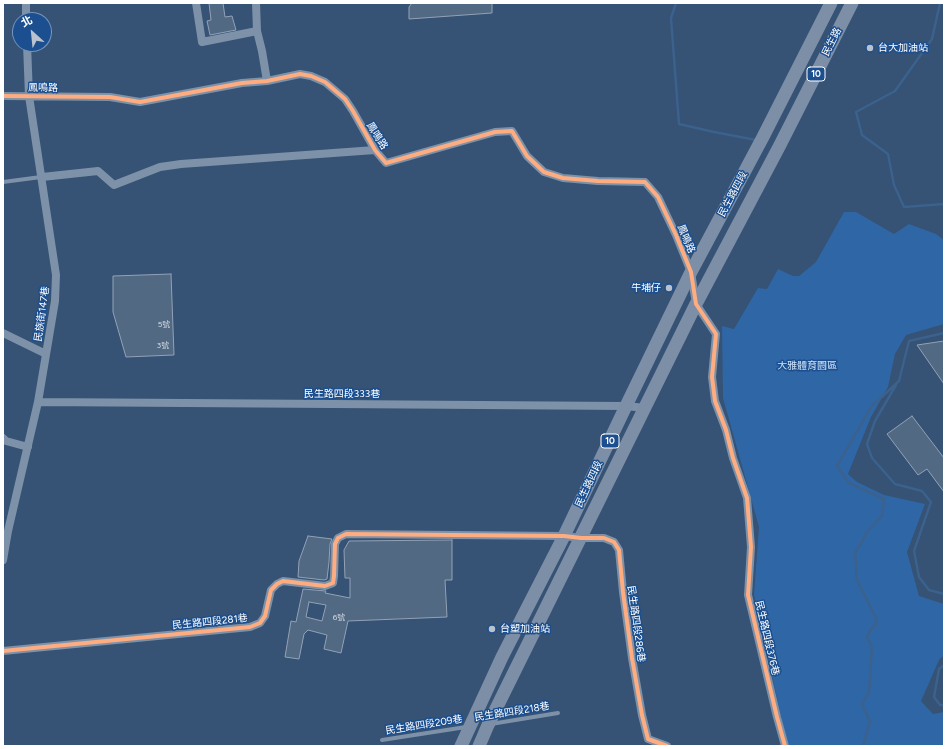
<!DOCTYPE html>
<meta charset="utf-8">
<style>
body{margin:0}
#map{position:relative;width:947px;height:749px;overflow:hidden;background:#365274;font-family:Figtree,"Noto Sans TC",sans-serif}
canvas{display:block}
.frame{position:absolute;inset:0;border:4px solid #fff;pointer-events:none}
.north{position:absolute;left:12px;top:12px;width:40px;height:40px;box-sizing:border-box;background:#1b4f8f;border:1px solid #7695bc;border-radius:50%;rotate:333deg;font-size:11px;font-weight:700;line-height:16px;text-align:center;color:#fff}
.north::after{content:'';display:block;margin:auto;width:14px;height:18px;background:#b9c2ce;clip-path:polygon(50% 0,100% 100%,50% 72%,0 100%)}
</style>
<div id="map">
<canvas width="947" height="749"></canvas>
<div class="frame"></div>
<div class="north">北</div>
</div>
<script>
const context = document.querySelector('canvas').getContext('2d');
context.lineJoin = 'round';
function fillPath(path, color) {
  context.fillStyle = color;
  context.fill(path, 'evenodd');
}
function toPath(rows) {
  const path = new Path2D();
  for (const r of rows) {
    path.moveTo(r[0], r[1]);
    for (let i = 2; i < r.length; i += 2) path.lineTo(r[i], r[i + 1]);
  }
  return path;
}
function stroke(path, color, width, dash) {
  context.strokeStyle = color;
  context.lineWidth = width;
  context.lineCap = dash ? 'butt' : 'round';
  context.setLineDash(dash || []);
  context.stroke(path);
}
function label(font, color, halo, rows, align = 'center') {
  context.font = font + ' Figtree,"Noto Sans TC",sans-serif';
  context.lineWidth = 3;
  context.setLineDash([]);
  context.textBaseline = 'middle';
  context.strokeStyle = halo;
  context.fillStyle = color;
  for (const [text, x, y, turn = 0] of rows) {
    context.save();
    context.translate(x, y);
    context.rotate((+turn || 0) * Math.PI / 180);
    context.textAlign = isNaN(turn) ? turn : align;
    if (halo) context.strokeText(text, 0, 0);
    context.fillText(text, 0, 0);
    context.restore();
  }
}
fillPath(toPath([
 [844,212,856,212,894,234,909,224,936,234,944,240,944,324,906,335,895,354,888,387,871,417,848,474,857,482,884,495,925,504,907,552,919,596,944,604,944,655,939,660,921,701,933,714,944,712,944,746,789,746,783,725,754,595,759,527,723,398,722,326,734,329,758,288,767,289,778,269,793,276,799,276,816,262]
]), '#2f66a5');
stroke(toPath([
 [676,3,671,18,679,124,714,132,756,140],
 [940,3,932,39,895,91,856,112,862,135,888,154,894,185,904,207,944,204,944,205],
 [899,381,909,341,944,333],
 [896,385,875,421,867,444,872,458,895,484,922,491,931,502,914,551,919,577,929,590,944,594],
 [944,665,939,669,934,697,940,705,944,705],
 [863,746,870,722,862,704,869,692,872,647,867,637,871,629,876,624,876,618,857,580,855,552,862,542,867,532,882,516,884,499,849,483,837,466,871,407,899,381]
]), '#3b618d', 2.5);
const building = toPath([
 [209,3,223,3,225,17,232,16,236,30,210,35,207,21,211,20,209,3],
 [412,3,492,3,492,13,409,19,409,7,412,3],
 [171,274,174,355,126,357,113,312,113,276,171,274],
 [944,341,944,384,917,345,944,341],
 [912,416,944,458,944,492,927,469,918,475,887,434,912,416],
 [308,536,332,539,330,544,329,562,327,579,324,580,298,577,299,561,308,536],
 [452,540,452,580,445,580,447,617,348,621,341,653,324,649,327,635,308,630,304,634,299,659,285,657,291,621,296,622,303,589,326,591,325,593,350,598,350,578,345,578,344,550,349,541,452,540],
 [309,602,326,605,322,621,306,617,309,602]
]);
fillPath(building, '#526984');
stroke(building, '#92a2b6', 1);
stroke(toPath([
 [3,182,41,177],
 [491,724,558,713],
 [382,740,466,727]
]), '#7d92a8', 4);
stroke(toPath([
 [26,3,26,20],
 [196,3,202,42,257,31],
 [256,3,257,31,262,51,267,81],
 [3,96,110,97,140,102,242,83,267,81,300,74,311,76,325,82,345,99,353,111,375,150,386,163,495,132,512,131,527,156,544,172,563,178,598,181,645,182,658,197,676,235,691,272,696,304,716,334,712,377,715,401,726,430,733,458,747,498,751,547,748,595,777,717,785,746],
 [42,177,98,171,114,185,160,167,181,164,375,150],
 [3,333,46,354],
 [38,402,626,406,645,408],
 [3,438,6,441,28,447],
 [3,560,8,531,38,402,55,301,56,275,29,96,27,44],
 [3,651,250,627,260,623,265,616,271,590,277,584,283,581,325,586,333,583,334,576,335,544,338,538,346,534,564,536,581,538,604,538,614,542,619,550,623,592,632,658,642,715,648,739,667,746]
]), '#7d92a8', 8);
stroke(toPath([
 [461,746,502,657,564,536,626,406,691,272,763,137,831,3],
 [479,746,488,725,696,304,780,145,852,3]
]), '#7d8ea7', 13);
stroke(toPath([
 [3,96,110,97,140,102,242,83,267,81,300,74,311,76,325,82,345,99,353,111,375,150,386,163,495,132,512,131,527,156,544,172,563,178,598,181,645,182,658,197,676,235,691,272,696,304,716,334,712,377,715,401,726,430,733,458,747,498,751,547,748,595,777,717,785,746],
 [3,651,250,627,260,623,265,616,271,590,277,584,283,581,325,586,333,583,334,576,335,544,338,538,346,534,564,536,581,538,604,538,614,542,619,550,623,592,632,658,642,715,648,739,667,746]
]), '#ffac80', 4);
for (const [x, y, r, color] of [
 [870,48,4,"#b9c2ce"],
 [669,288,4,"#b9c2ce"],
 [492,629,4,"#b9c2ce"]
]) {
  const dot = new Path2D();
  dot.arc(x, y, r, 0, 2 * Math.PI);
  context.fillStyle = color;
  context.fill(dot);
  stroke(dot, '#1b4f8f', 1.5);
}
label('8px', '#d4dae0', null, [
 ["5號",164,325],
 ["3號",163,346],
 ["6號",339,618]
]);
for (const [x, y, w] of [
 [816,74,18],
 [610,441,18]
]) {
  const box = new Path2D();
  box.roundRect(x - w / 2, y - 7, w, 14, 3);
  context.fillStyle = '#1b4f8f';
  context.fill(box);
  stroke(box, '#fff', 1);
}
label('bold 9px', '#fff', null, [
 ["10",816,74],
 ["10",610,441]
]);
label('10px', '#fff', '#1b4f8f', [
 ["民生路",832,42,-63],
 ["鳳鳴路",43,88,1],
 ["鳳鳴路",377,136,58],
 ["民生路四段",733,194,-62],
 ["鳳鳴路",686,239,67],
 ["民族街147巷",42,314,-82],
 ["民生路四段333巷",342,394],
 ["民生路四段",589,484,-65],
 ["民生路四段281巷",210,622,-6],
 ["民生路四段286巷",636,624,82],
 ["民生路四段376巷",767,638,77],
 ["民生路四段218巷",512,712,-9],
 ["民生路四段209巷",424,725,-9]
]);
label('10px', '#fff', '#1b4f8f', [
 ["台大加油站",878,48],
 ["牛埔仔",661,288,"right"],
 ["台塑加油站",500,629]
], 'left');
label('10px', '#cfe3fa', '#1b4f8f', [
 ["大雅體育園區",807,366]
]);
</script>
